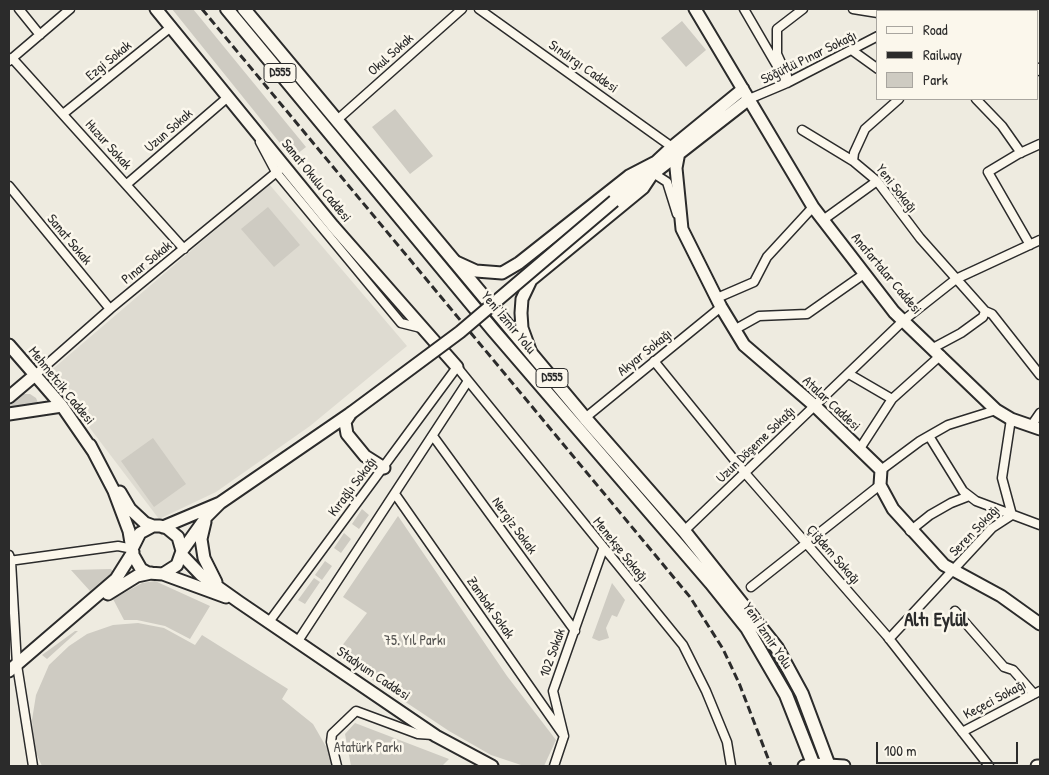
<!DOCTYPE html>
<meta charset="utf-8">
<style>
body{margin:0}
#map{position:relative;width:1049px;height:775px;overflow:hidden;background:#eeebe0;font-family:"Patrick Hand",sans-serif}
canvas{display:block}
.frame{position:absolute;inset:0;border:10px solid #2b2b2b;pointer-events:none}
.legend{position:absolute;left:876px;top:10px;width:162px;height:90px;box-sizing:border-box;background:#fbf7ec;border:1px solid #a8a59f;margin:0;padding:6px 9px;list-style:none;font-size:15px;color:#2b2b2b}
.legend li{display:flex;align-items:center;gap:10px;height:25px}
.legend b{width:25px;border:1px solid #a8a59f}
.scale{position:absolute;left:876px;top:742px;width:142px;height:22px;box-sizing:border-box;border:2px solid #2b2b2b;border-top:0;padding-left:6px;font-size:15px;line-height:18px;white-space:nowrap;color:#2b2b2b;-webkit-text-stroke:4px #fbf7ec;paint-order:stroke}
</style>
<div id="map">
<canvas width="1049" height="775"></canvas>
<div class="frame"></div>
<ul class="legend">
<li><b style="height:6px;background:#fbf7ec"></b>Road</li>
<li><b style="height:6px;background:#2b2b2b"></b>Railway</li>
<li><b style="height:14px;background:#cecbc2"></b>Park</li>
</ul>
<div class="scale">100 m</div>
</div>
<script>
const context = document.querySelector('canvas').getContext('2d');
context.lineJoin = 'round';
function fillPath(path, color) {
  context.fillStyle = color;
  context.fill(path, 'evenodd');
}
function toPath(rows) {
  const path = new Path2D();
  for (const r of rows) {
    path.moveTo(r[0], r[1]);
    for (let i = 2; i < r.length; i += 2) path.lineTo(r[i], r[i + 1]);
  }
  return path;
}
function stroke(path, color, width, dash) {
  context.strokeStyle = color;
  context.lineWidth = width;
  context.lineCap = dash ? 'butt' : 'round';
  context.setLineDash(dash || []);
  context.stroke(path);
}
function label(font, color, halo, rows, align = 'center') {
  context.font = font + ' "Patrick Hand",sans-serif';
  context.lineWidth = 5;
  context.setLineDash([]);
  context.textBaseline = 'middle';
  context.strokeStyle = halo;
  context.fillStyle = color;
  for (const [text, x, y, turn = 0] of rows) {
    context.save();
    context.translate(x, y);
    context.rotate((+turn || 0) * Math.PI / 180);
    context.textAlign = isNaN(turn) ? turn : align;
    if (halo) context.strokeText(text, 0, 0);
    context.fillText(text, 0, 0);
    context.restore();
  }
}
fillPath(toPath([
 [269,184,407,346,310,426,216,492,159,519,48,373]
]), '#dedbd1');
fillPath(toPath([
 [172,9,193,9,306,147,292,158],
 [682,21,706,50,686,67,661,38],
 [395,109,433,156,410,174,372,127],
 [336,128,474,293,474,295,470,293],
 [268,207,300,245,274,267,241,229],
 [494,319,737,603,769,645,791,689,747,621,492,320],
 [22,394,30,394,36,398,39,405,9,410,9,403],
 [153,438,186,484,154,507,121,461],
 [362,509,369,515,359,529,352,524],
 [398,516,507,676,556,740,544,766,524,766,491,755,449,731,335,655,367,613,343,597],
 [344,533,351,539,341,553,334,548],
 [325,561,332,566,322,580,315,575],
 [111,569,113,572,90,591,71,570],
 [314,578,320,582,305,604,298,600],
 [155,581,210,606,190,639,165,626,137,620,124,620,113,599,142,583],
 [612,583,625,600,617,617,612,615,606,628,609,638,599,641,592,638],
 [138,623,164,628,195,645,202,635,288,689,282,699,313,724,328,750,332,766,42,766,34,749,32,720,36,695,49,665,69,646,87,634,113,625],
 [75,631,78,631,47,659,42,655],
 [355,723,449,759,442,766,351,766,345,734]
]), '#cecbc2');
const minor = toPath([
 [19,9,40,35],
 [479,9,672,147],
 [744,9,780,71],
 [853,9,878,13],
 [923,9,927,11],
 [853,51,878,69],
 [12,58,184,249],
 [9,61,70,9],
 [1038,68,1040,71],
 [787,83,787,76,777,54,777,29,803,9],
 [749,99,787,83,878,36],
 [976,99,1002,126,1021,153],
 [63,114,171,27],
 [337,120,462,9],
 [802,130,853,161,877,181,920,238,985,311,992,314,1040,375],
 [260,142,276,172,401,323,421,328],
 [853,161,854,153,865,129,899,99],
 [653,173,667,182,677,214],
 [127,184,228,97],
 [9,186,110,309],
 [823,220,877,181],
 [1030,245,988,172,1018,154,1040,144],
 [717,298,754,282,767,257,813,207],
 [734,330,759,316,807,314,864,274],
 [933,348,961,333,983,317,985,311],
 [654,361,745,473,887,636,989,766],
 [849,374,892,399],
 [35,375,110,309,284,166],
 [585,418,721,307],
 [1031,426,1040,413],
 [433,436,575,631],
 [929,436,963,491,976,501,1040,525],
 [859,450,892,399,941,355],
 [881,470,920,441,948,425,996,410],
 [395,494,564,736],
 [684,531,904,320,956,279,1040,240],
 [910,531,930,515,951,503,969,496],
 [9,555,11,561,17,665,33,766],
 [9,561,118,546,133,549],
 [751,587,880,485],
 [955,611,1004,667,1013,670,1034,694],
 [269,622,457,367,683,645,706,691,727,742,731,766],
 [889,639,992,528,1012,515,1002,478,1011,419],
 [298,641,468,381],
 [962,732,1040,691],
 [337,766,331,742,332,734,356,711,418,734,433,735],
 [554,766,564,736,553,691,603,549]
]);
const secondary = toPath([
 [156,9,333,226,457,367],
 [695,9,813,207,894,312,996,410,1011,419,1040,429],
 [679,152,676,168,682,229,721,307,744,345,815,406,881,470,880,485,893,509,944,565,1001,596,1040,624],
 [658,170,749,99],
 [614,201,672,147,743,89],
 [454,261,476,271,502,273,519,263,629,176,656,162],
 [9,345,62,406,93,451],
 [530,350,522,328,521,313,522,299,531,280,643,188,653,173],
 [9,397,35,375],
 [351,413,345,422,347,434,365,456,384,468],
 [9,414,62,406],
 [90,445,114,491,129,531,133,555,141,569,148,573,163,574,177,565,182,551,178,537,167,528,160,526,153,526,140,533,133,547],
 [120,492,130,509,145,523,153,526],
 [220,503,351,413],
 [205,522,201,539,204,558,216,582],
 [163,527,220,503,207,516,182,551],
 [181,554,201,575,239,602,436,736,492,766],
 [163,574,226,597],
 [108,594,137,576,151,573],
 [9,671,116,579,133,552],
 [804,766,813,764,844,766],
 [1037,766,1040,766]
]);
const trunk = toPath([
 [227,9,493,330,711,583,747,628,786,695,814,766],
 [244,9,585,418,684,531,777,648,802,694,829,766]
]);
stroke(minor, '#2b2b2b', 11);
stroke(secondary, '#2b2b2b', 15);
stroke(trunk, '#2b2b2b', 16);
stroke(minor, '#fbf7ec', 8);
stroke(secondary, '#fbf7ec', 11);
stroke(trunk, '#fbf7ec', 12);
stroke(toPath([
 [202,9,690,597,723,649,739,683,771,766]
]), '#2b2b2b', 3, [8, 4]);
const secondaryBridge = toPath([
 [351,413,460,332,614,201]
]);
stroke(secondaryBridge, '#2b2b2b', 15, []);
stroke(secondaryBridge, '#fbf7ec', 11);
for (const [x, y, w] of [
 [280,73,32],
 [552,378,32]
]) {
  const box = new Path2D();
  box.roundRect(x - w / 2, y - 9.5, w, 19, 4);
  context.fillStyle = '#fbf7ec';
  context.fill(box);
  stroke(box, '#2b2b2b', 1);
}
label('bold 12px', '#2b2b2b', null, [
 ["D555",280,73],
 ["D555",552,378]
]);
label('14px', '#2b2b2b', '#fbf7ec', [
 ["Okul Sokak",391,55,-42],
 ["Söğütlü Pınar Sokağı",809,58,-26],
 ["Ezgi Sokak",109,61,-39],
 ["Sındırgı Caddesi",583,67,35],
 ["Uzun Sokak",169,131,-41],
 ["Huzur Sokak",108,145,48],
 ["Sanat Okulu Caddesi",316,181,51],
 ["Yeni Sokağı",896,189,52],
 ["Sanat Sokak",69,240,50],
 ["Pınar Sokak",147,263,-39],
 ["Anafartalar Caddesi",886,274,50],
 ["Yeni İzmir Yolu",508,323,50],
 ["Akyar Sokağı",645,353,-39],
 ["Mehmetcik Caddesi",61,386,51],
 ["Atalar Caddesi",831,404,43],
 ["Uzun Döşeme Sokağı",756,445,-44],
 ["Kırağlı Sokağı",353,487,-53],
 ["Nergiz Sokak",514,526,54],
 ["Seren Sokağı",975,531,-46],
 ["Menekşe Sokağı",620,550,51],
 ["Çiğdem Sokağı",833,555,49],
 ["Zambak Sokak",490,608,55],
 ["Yeni İzmir Yolu",767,636,56],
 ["102 Sokak",553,653,-70],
 ["Stadyum Caddesi",373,674,34],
 ["Keçeci Sokağı",995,700,-28]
]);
label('14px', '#545351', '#fbf7ec', [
 ["75. Yıl Parkı",415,641],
 ["Atatürk Parkı",368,748]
]);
label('bold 19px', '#2b2b2b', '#fbf7ec', [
 ["Altı Eylül",936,621]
]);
</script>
